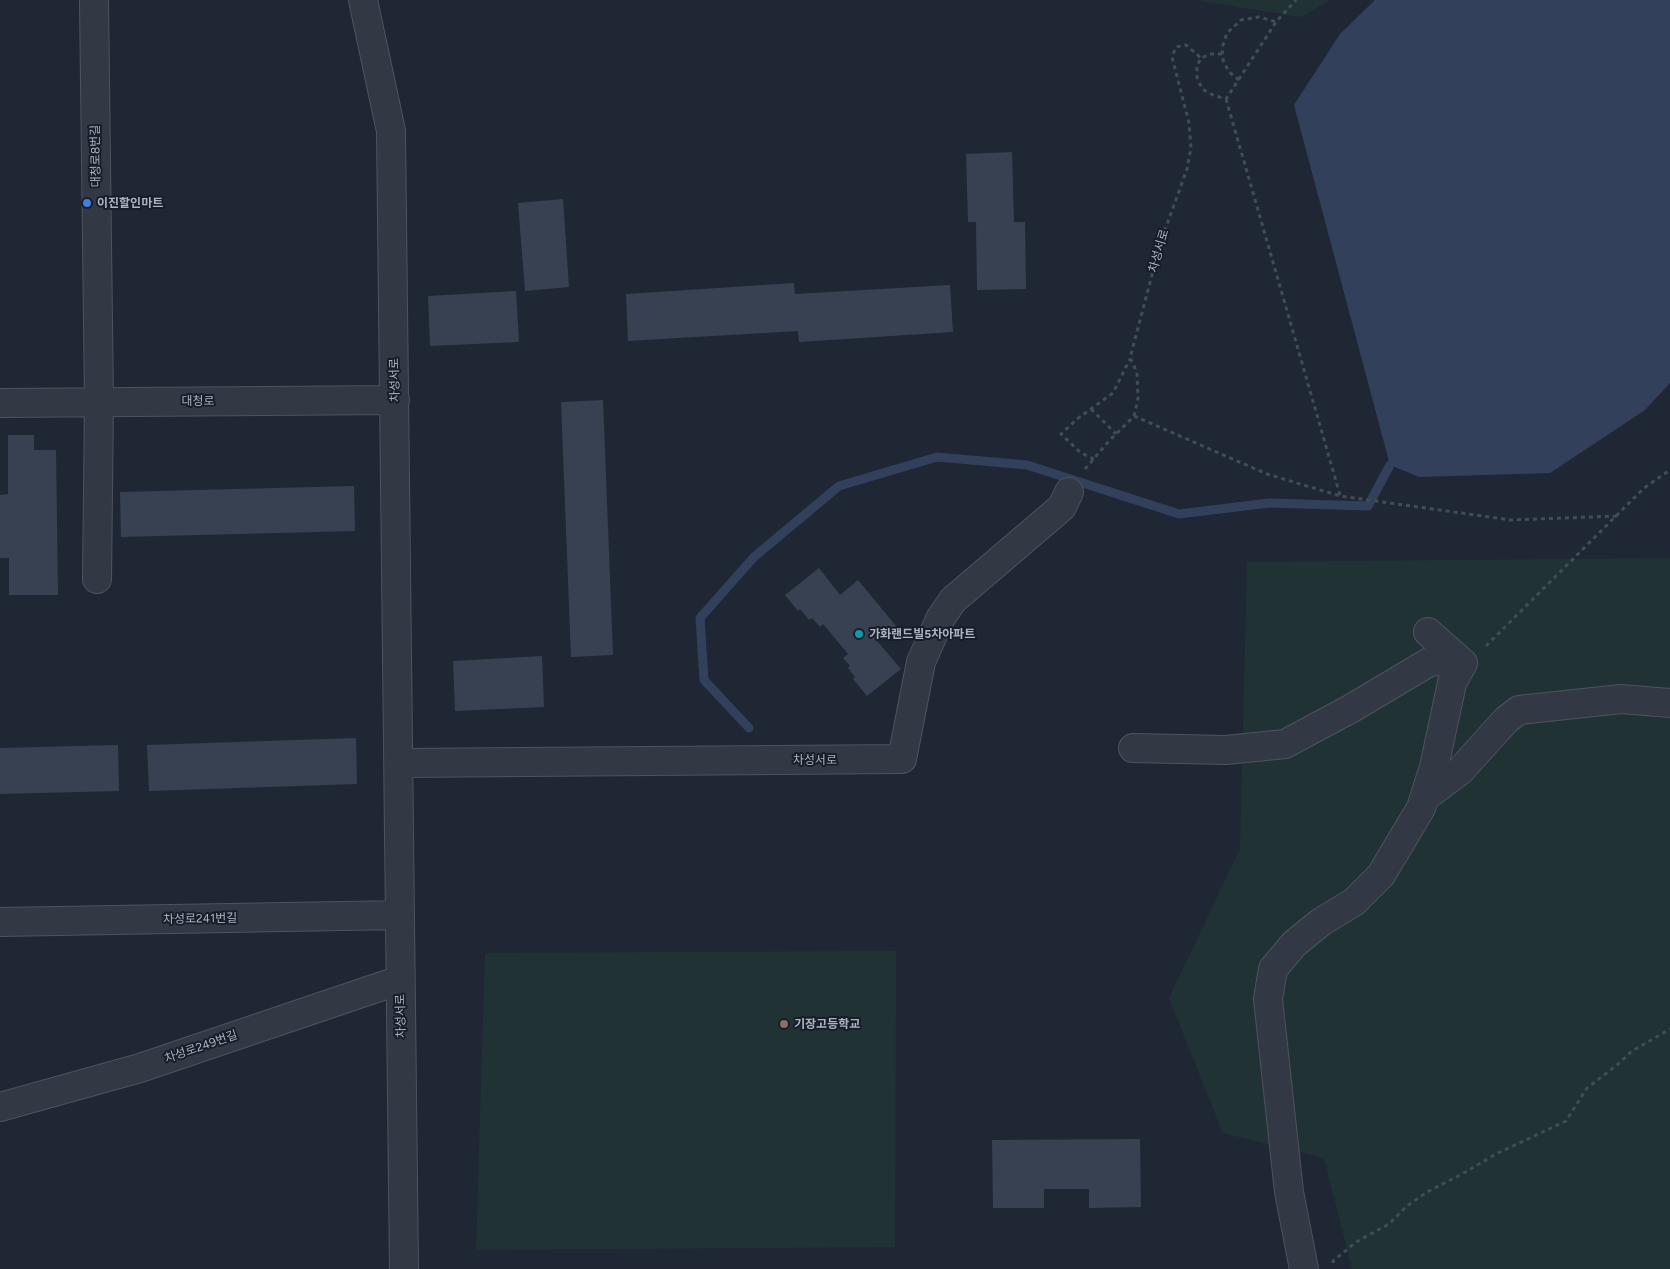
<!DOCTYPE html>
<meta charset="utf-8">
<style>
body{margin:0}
canvas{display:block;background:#1f2634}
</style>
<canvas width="1670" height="1269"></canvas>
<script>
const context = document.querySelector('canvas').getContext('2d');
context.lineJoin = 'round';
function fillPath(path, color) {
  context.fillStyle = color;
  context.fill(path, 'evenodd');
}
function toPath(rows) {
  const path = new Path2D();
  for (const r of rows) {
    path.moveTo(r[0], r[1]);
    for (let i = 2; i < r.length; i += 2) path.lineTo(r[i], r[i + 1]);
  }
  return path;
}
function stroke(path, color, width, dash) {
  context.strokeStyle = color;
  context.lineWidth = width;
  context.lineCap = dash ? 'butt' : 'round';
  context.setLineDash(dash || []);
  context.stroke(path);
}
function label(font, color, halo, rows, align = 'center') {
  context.font = font + ' Figtree,"Noto Sans KR",sans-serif';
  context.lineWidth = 4;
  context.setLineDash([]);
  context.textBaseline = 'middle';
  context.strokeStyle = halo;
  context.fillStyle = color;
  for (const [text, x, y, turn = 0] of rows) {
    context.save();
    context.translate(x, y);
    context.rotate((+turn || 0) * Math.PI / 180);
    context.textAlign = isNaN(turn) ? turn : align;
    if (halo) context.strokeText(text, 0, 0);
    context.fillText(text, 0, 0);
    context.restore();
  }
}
fillPath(toPath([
 [1195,0,1330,0,1301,17],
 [1670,558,1670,1269,1352,1269,1324,1158,1223,1133,1169,998,1240,849,1247,562],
 [896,951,895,1247,476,1250,485,953]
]), '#213235');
fillPath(toPath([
 [1375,0,1670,0,1670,383,1645,410,1550,473,1419,477,1390,465,1294,105,1340,34]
]), '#32405c');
stroke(toPath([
 [749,728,704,680,700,618,754,557,839,486,937,457,1027,465,1179,514,1269,503,1368,506,1390,465]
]), '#32405c', 9);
fillPath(toPath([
 [1012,152,1014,222,1025,222,1026,289,977,290,976,222,968,222,966,154],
 [563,199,569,287,525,291,518,203],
 [794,283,795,294,950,285,953,332,799,342,798,331,628,341,626,294],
 [516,291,519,342,430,346,428,296],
 [603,400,613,655,571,657,561,402],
 [8,435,34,435,34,450,56,450,58,595,9,595,9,558,0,558,0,495,8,494],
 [354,486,355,531,121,537,120,492],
 [819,568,840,595,858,580,896,626,877,641,901,669,867,696,853,679,855,677,848,668,850,666,843,658,848,654,823,624,820,627,812,618,809,620,800,609,798,611,785,595],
 [542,656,544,707,455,711,453,661],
 [356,738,357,784,149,791,147,745],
 [118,745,119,791,0,794,0,748],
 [1140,1139,1141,1207,1089,1208,1089,1189,1044,1189,1044,1208,993,1208,992,1140]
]), '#384152');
const minor = toPath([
 [94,0,99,402,97,579],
 [363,0,391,131,404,1269],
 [0,403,395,400],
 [1428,632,1463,663],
 [1133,748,1226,750,1285,744,1352,708,1431,661,1463,663],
 [399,763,902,759,921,662,940,619,953,600,1062,507,1069,492],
 [1425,797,1460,771,1506,720,1519,710,1621,699,1670,703],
 [0,922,400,915],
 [0,1107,140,1068,400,980],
 [1304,1269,1289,1192,1268,999,1273,969,1294,944,1321,922,1354,902,1381,875,1421,808,1434,767,1452,683,1463,663]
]);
stroke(minor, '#4d5360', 30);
stroke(toPath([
 [1222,54,1211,54,1201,58,1197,66,1197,77,1202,89,1213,95,1226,99,1276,22,1296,0],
 [1239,80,1229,72,1223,60,1222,48,1227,33,1241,20,1259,17,1276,22],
 [1226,99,1340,495],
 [1091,409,1116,434],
 [1134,416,1267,474,1340,496,1511,520,1617,516],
 [1094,459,1081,453,1061,434,1077,419,1113,393,1130,359],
 [1085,469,1109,441,1134,416,1138,399,1137,372,1130,358,1161,241,1187,169,1191,148,1189,123,1172,57,1176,47,1186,45,1201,58],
 [1486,646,1644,488,1670,470],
 [1333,1263,1333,1261,1356,1242,1389,1224,1407,1206,1427,1192,1462,1174,1496,1154,1566,1121,1587,1088,1617,1065,1632,1051,1670,1029]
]), '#3e4f53', 3, [4, 4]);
stroke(minor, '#323945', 28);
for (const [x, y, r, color] of [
 [87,203,5,"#3f7fe0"],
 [859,634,5,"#0f9aa8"],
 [784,1024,5,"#8d6e63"]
]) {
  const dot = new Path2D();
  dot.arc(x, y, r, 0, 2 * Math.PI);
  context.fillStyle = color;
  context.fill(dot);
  stroke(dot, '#181e29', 2);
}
label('12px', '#acb3c2', '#181e29', [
 ["대청로8번길",96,156,-91],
 ["차성서로",1159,251,-74],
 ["차성서로",395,380,-91],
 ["대청로",198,401],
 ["차성서로",815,760],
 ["차성로241번길",200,919,-1],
 ["차성서로",401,1016,-91],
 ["차성로249번길",201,1047,-19]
]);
label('bold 12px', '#acb3c2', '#181e29', [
 ["이진할인마트",97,203],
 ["가화랜드빌5차아파트",869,634],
 ["기장고등학교",794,1024]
], 'left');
</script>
